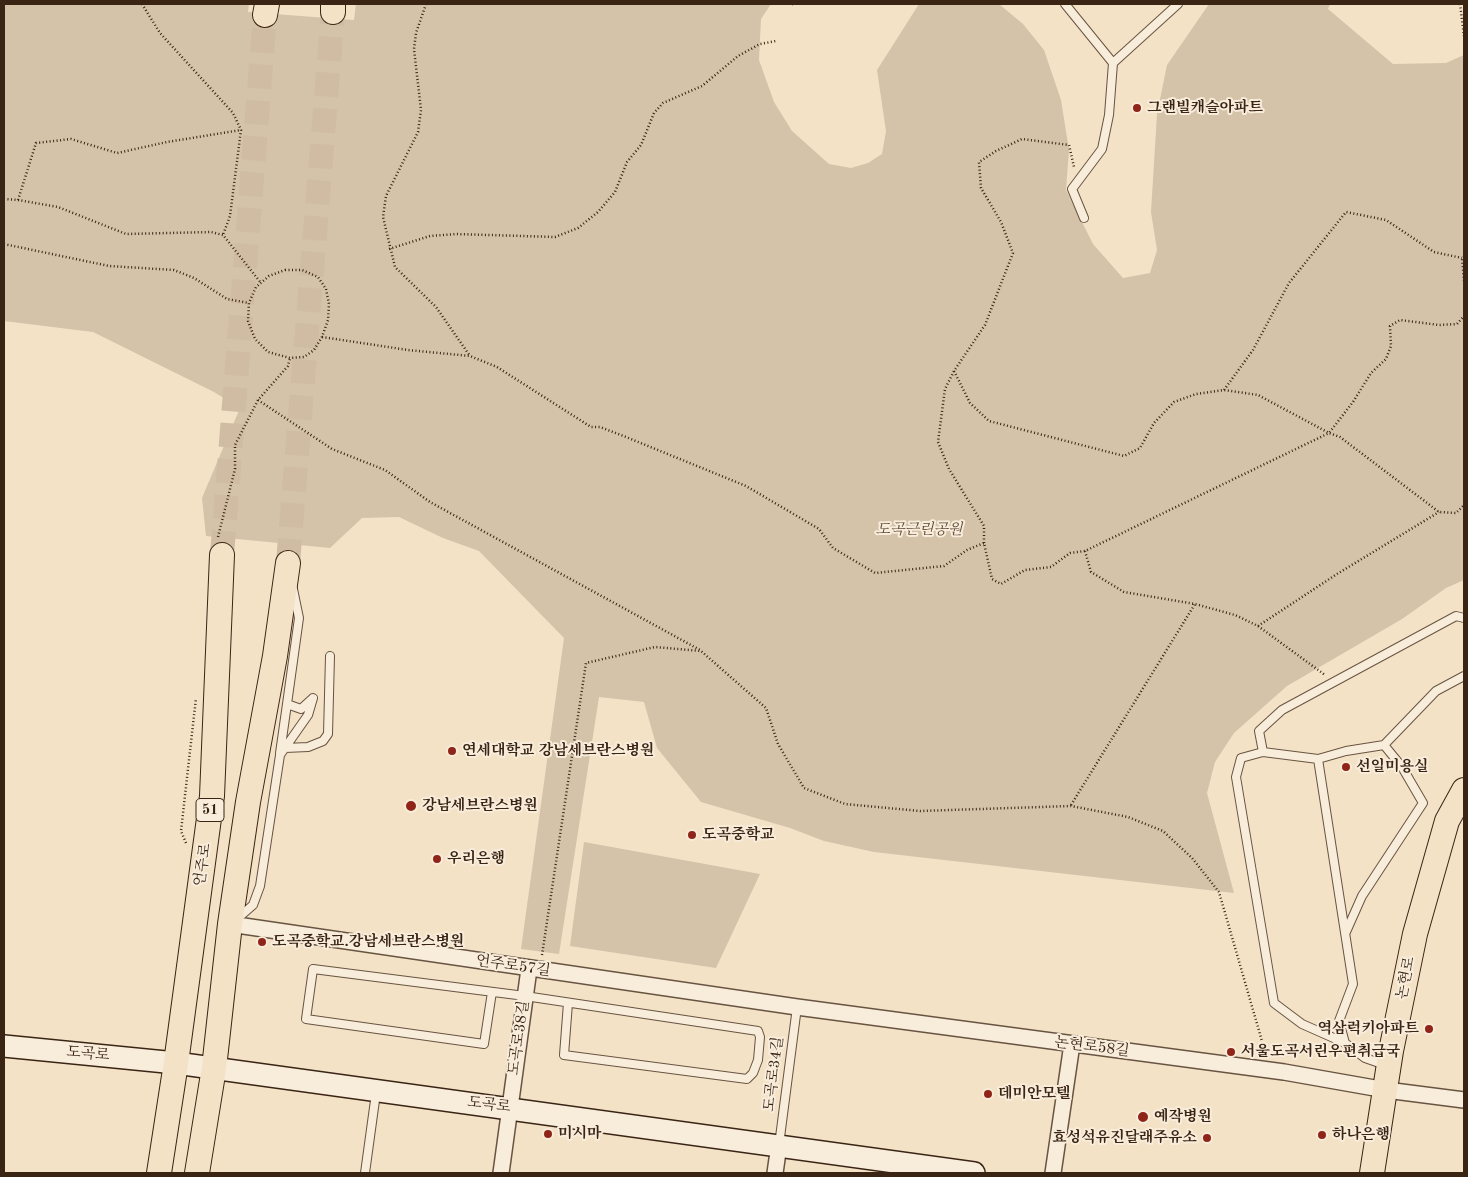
<!DOCTYPE html>
<meta charset="utf-8">
<style>
body{margin:0}
#map{position:relative;width:1468px;height:1177px;overflow:hidden;background:#f4e2c7;font-family:"Old Standard TT",serif}
canvas{display:block}
.frame{position:absolute;inset:0;border:5px solid #3a2414;pointer-events:none}
</style>
<div id="map">
<canvas width="1468" height="1177"></canvas>
<div class="frame"></div>
</div>
<script>
const context = document.querySelector('canvas').getContext('2d');
context.lineJoin = 'round';
function fillPath(path, color) {
  context.fillStyle = color;
  context.fill(path, 'evenodd');
}
function toPath(rows) {
  const path = new Path2D();
  for (const r of rows) {
    path.moveTo(r[0], r[1]);
    for (let i = 2; i < r.length; i += 2) path.lineTo(r[i], r[i + 1]);
  }
  return path;
}
function stroke(path, color, width, dash) {
  context.strokeStyle = color;
  context.lineWidth = width;
  context.lineCap = dash ? 'butt' : 'round';
  context.setLineDash(dash || []);
  context.stroke(path);
}
function label(font, color, halo, rows, align = 'center') {
  context.font = font + ' "Old Standard TT","Noto Serif KR",serif';
  context.lineWidth = 4;
  context.setLineDash([]);
  context.textBaseline = 'middle';
  context.strokeStyle = halo;
  context.fillStyle = color;
  for (const [text, x, y, turn = 0] of rows) {
    context.save();
    context.translate(x, y);
    context.rotate((+turn || 0) * Math.PI / 180);
    context.textAlign = isNaN(turn) ? turn : align;
    if (halo) context.strokeText(text, 0, 0);
    context.fillText(text, 0, 0);
    context.restore();
  }
}
fillPath(toPath([
 [4,4,249,4,248,12,354,20,356,4,771,4,761,19,759,60,774,102,792,131,829,164,851,168,868,163,882,154,886,131,877,70,919,4,999,4,1023,24,1044,50,1061,100,1069,150,1066,190,1093,244,1123,278,1150,273,1157,250,1151,212,1157,114,1167,65,1209,4,1330,4,1328,9,1393,64,1446,63,1464,55,1464,580,1446,588,1402,619,1287,686,1234,733,1215,762,1207,793,1234,893,874,852,824,841,790,828,701,802,657,748,644,702,599,697,559,954,521,949,564,638,479,551,443,538,399,517,362,518,330,548,206,536,202,498,240,408,214,392,93,332,4,321],
 [584,842,760,874,716,968,570,946]
]), '#d4c2a9');
stroke(toPath([
 [222,555,265,15],
 [288,563,333,12]
]), '#cfbca3', 24, [24, 12]);
const service = toPath([
 [1065,4,1113,63,1109,115,1102,149,1072,189,1084,218],
 [1113,63,1178,4],
 [293,589,299,618,287,704,301,709,312,699],
 [1384,745,1436,691,1464,676],
 [285,748,308,747,323,741,328,734,330,656],
 [1263,752,1259,731,1282,710,1456,616,1464,618],
 [280,753,287,704],
 [1318,759,1346,751,1384,745,1402,767,1423,803,1362,896,1346,932],
 [238,918,253,905,260,886,280,755,308,715,313,698],
 [492,992,484,1044,306,1019,313,969,525,996,758,1031,760,1037,758,1060,753,1073,747,1079,564,1055,568,1003],
 [1345,1043,1302,1024,1274,1003,1236,777,1241,758,1263,752,1318,759,1353,984,1339,1021,1345,1043,1365,1058,1385,1065],
 [779,1145,797,1007],
 [365,1173,376,1093]
]);
const minor = toPath([
 [230,924,797,1007,1284,1072,1386,1090,1464,1100],
 [501,1173,529,969],
 [775,1173,779,1145],
 [1053,1173,1072,1044]
]);
const secondary = toPath([
 [4,1046,176,1063,974,1173]
]);
const primary = toPath([
 [333,12,333,4],
 [265,15,267,4],
 [159,1173,176,1063,212,796,222,555],
 [197,1173,214,1068,230,924,248,802,275,656,288,563],
 [1372,1173,1391,1051,1415,934,1447,821,1464,790]
]);
stroke(service, '#685441', 10);
stroke(minor, '#685441', 18);
stroke(secondary, '#3a2414', 24);
stroke(primary, '#3a2414', 26);
stroke(toPath([
 [142,4,160,33,233,113,241,130,230,216,223,235],
 [426,4,416,33,414,49,421,110,418,132,386,196,383,217,395,267,436,307,470,356],
 [793,4,794,6],
 [1460,4,1464,36],
 [4,199,18,200,58,207,126,234,211,232,223,235,261,283],
 [18,200,36,143,71,139,117,153,167,142,241,130],
 [4,244,109,266,174,270,194,278,227,299,249,303],
 [389,249,430,236,456,234,555,237,578,228,598,212,615,192,627,162,641,145,654,113,663,103,702,86,738,56,760,44,776,41],
 [1464,257,1462,258,1464,281],
 [285,270,302,270,318,277,326,289,329,304,328,320,322,337,314,350,304,357,290,358,268,352,255,339,248,321,249,303,256,287,269,276,285,270],
 [322,337,408,350,470,356,497,367,591,427,600,427,626,437,746,486,819,529,833,548,875,573,944,566,967,550,984,543,992,579,1001,584,1025,570,1051,567,1070,553,1085,551,1329,433,1340,437,1439,512,1456,513,1464,505],
 [954,371,970,403,989,421,1124,456,1140,448,1154,423,1174,402,1196,394,1224,390,1258,395,1329,433,1353,402,1371,373,1386,359,1391,346,1390,326,1400,320,1439,325,1457,324,1464,316],
 [1224,390,1253,350,1289,283,1346,212,1386,220,1434,252,1462,258],
 [258,400,332,449,385,470,430,502,700,650],
 [218,537,235,469,235,445,258,400,288,366,290,358],
 [984,543,984,526,949,469,938,442,945,389,954,371,985,325,1013,253,1001,222,981,188,979,162,996,151,1022,139,1069,145,1074,167],
 [1085,551,1091,572,1124,592,1195,604,1235,615,1258,626,1325,675],
 [1258,626,1337,574,1439,512],
 [1071,805,1195,604],
 [186,843,181,831,196,698],
 [542,955,586,663,655,647,701,651,766,708,778,744,804,788,845,804,920,811,1071,806,1128,817,1163,831,1192,858,1219,892,1266,1055]
]), '#3a2414', 2.5, [1, 2.5]);
stroke(service, '#f8ecdb', 8);
stroke(minor, '#f8ecdb', 15);
stroke(secondary, '#f8ecdb', 21);
stroke(primary, '#f4e2c7', 24);
for (const [x, y, r, color] of [
 [1137,108,5,"#8f2418"],
 [452,751,5,"#8f2418"],
 [1346,767,5,"#8f2418"],
 [411,806,6,"#8f2418"],
 [692,835,5,"#8f2418"],
 [437,859,5,"#8f2418"],
 [262,942,5,"#8f2418"],
 [1429,1029,5,"#8f2418"],
 [1231,1052,5,"#8f2418"],
 [988,1094,5,"#8f2418"],
 [1143,1117,6,"#8f2418"],
 [548,1134,5,"#8f2418"],
 [1322,1135,5,"#8f2418"],
 [1207,1138,5,"#8f2418"]
]) {
  const dot = new Path2D();
  dot.arc(x, y, r, 0, 2 * Math.PI);
  context.fillStyle = color;
  context.fill(dot);
  stroke(dot, '#f8ecdb', 2);
}
for (const [x, y, w] of [
 [210,810,28]
]) {
  const box = new Path2D();
  box.roundRect(x - w / 2, y - 11.5, w, 23, 4);
  context.fillStyle = '#f8ecdb';
  context.fill(box);
  stroke(box, '#3a2414', 1);
}
label('bold 14px', '#3a2414', null, [
 ["51",210,810]
]);
label('bold 15px', '#3a2414', '#f8ecdb', [
 ["그랜빌캐슬아파트",1147,108],
 ["연세대학교 강남세브란스병원",462,751],
 ["선일미용실",1356,767],
 ["강남세브란스병원",422,806],
 ["도곡중학교",702,835],
 ["우리은행",447,859],
 ["도곡중학교.강남세브란스병원",272,942],
 ["역삼럭키아파트",1419,1029,"right"],
 ["서울도곡서린우편취급국",1241,1052],
 ["데미안모텔",998,1094],
 ["예작병원",1154,1117],
 ["미시마",558,1134],
 ["하나은행",1332,1135],
 ["효성석유진달래주유소",1197,1138,"right"]
], 'left');
label('italic 15px', '#604c39', '#f8ecdb', [
 ["도곡근린공원",919,530]
]);
label('15px', '#3a2414', '#f8ecdb', [
 ["언주로",203,865,-82],
 ["언주로57길",513,966,8],
 ["논현로",1406,978,-79],
 ["도곡로38길",519,1038,-82],
 ["논현로58길",1092,1047,7],
 ["도곡로",88,1054,5],
 ["도곡로34길",774,1074,-83],
 ["도곡로",489,1105,7]
]);
</script>
